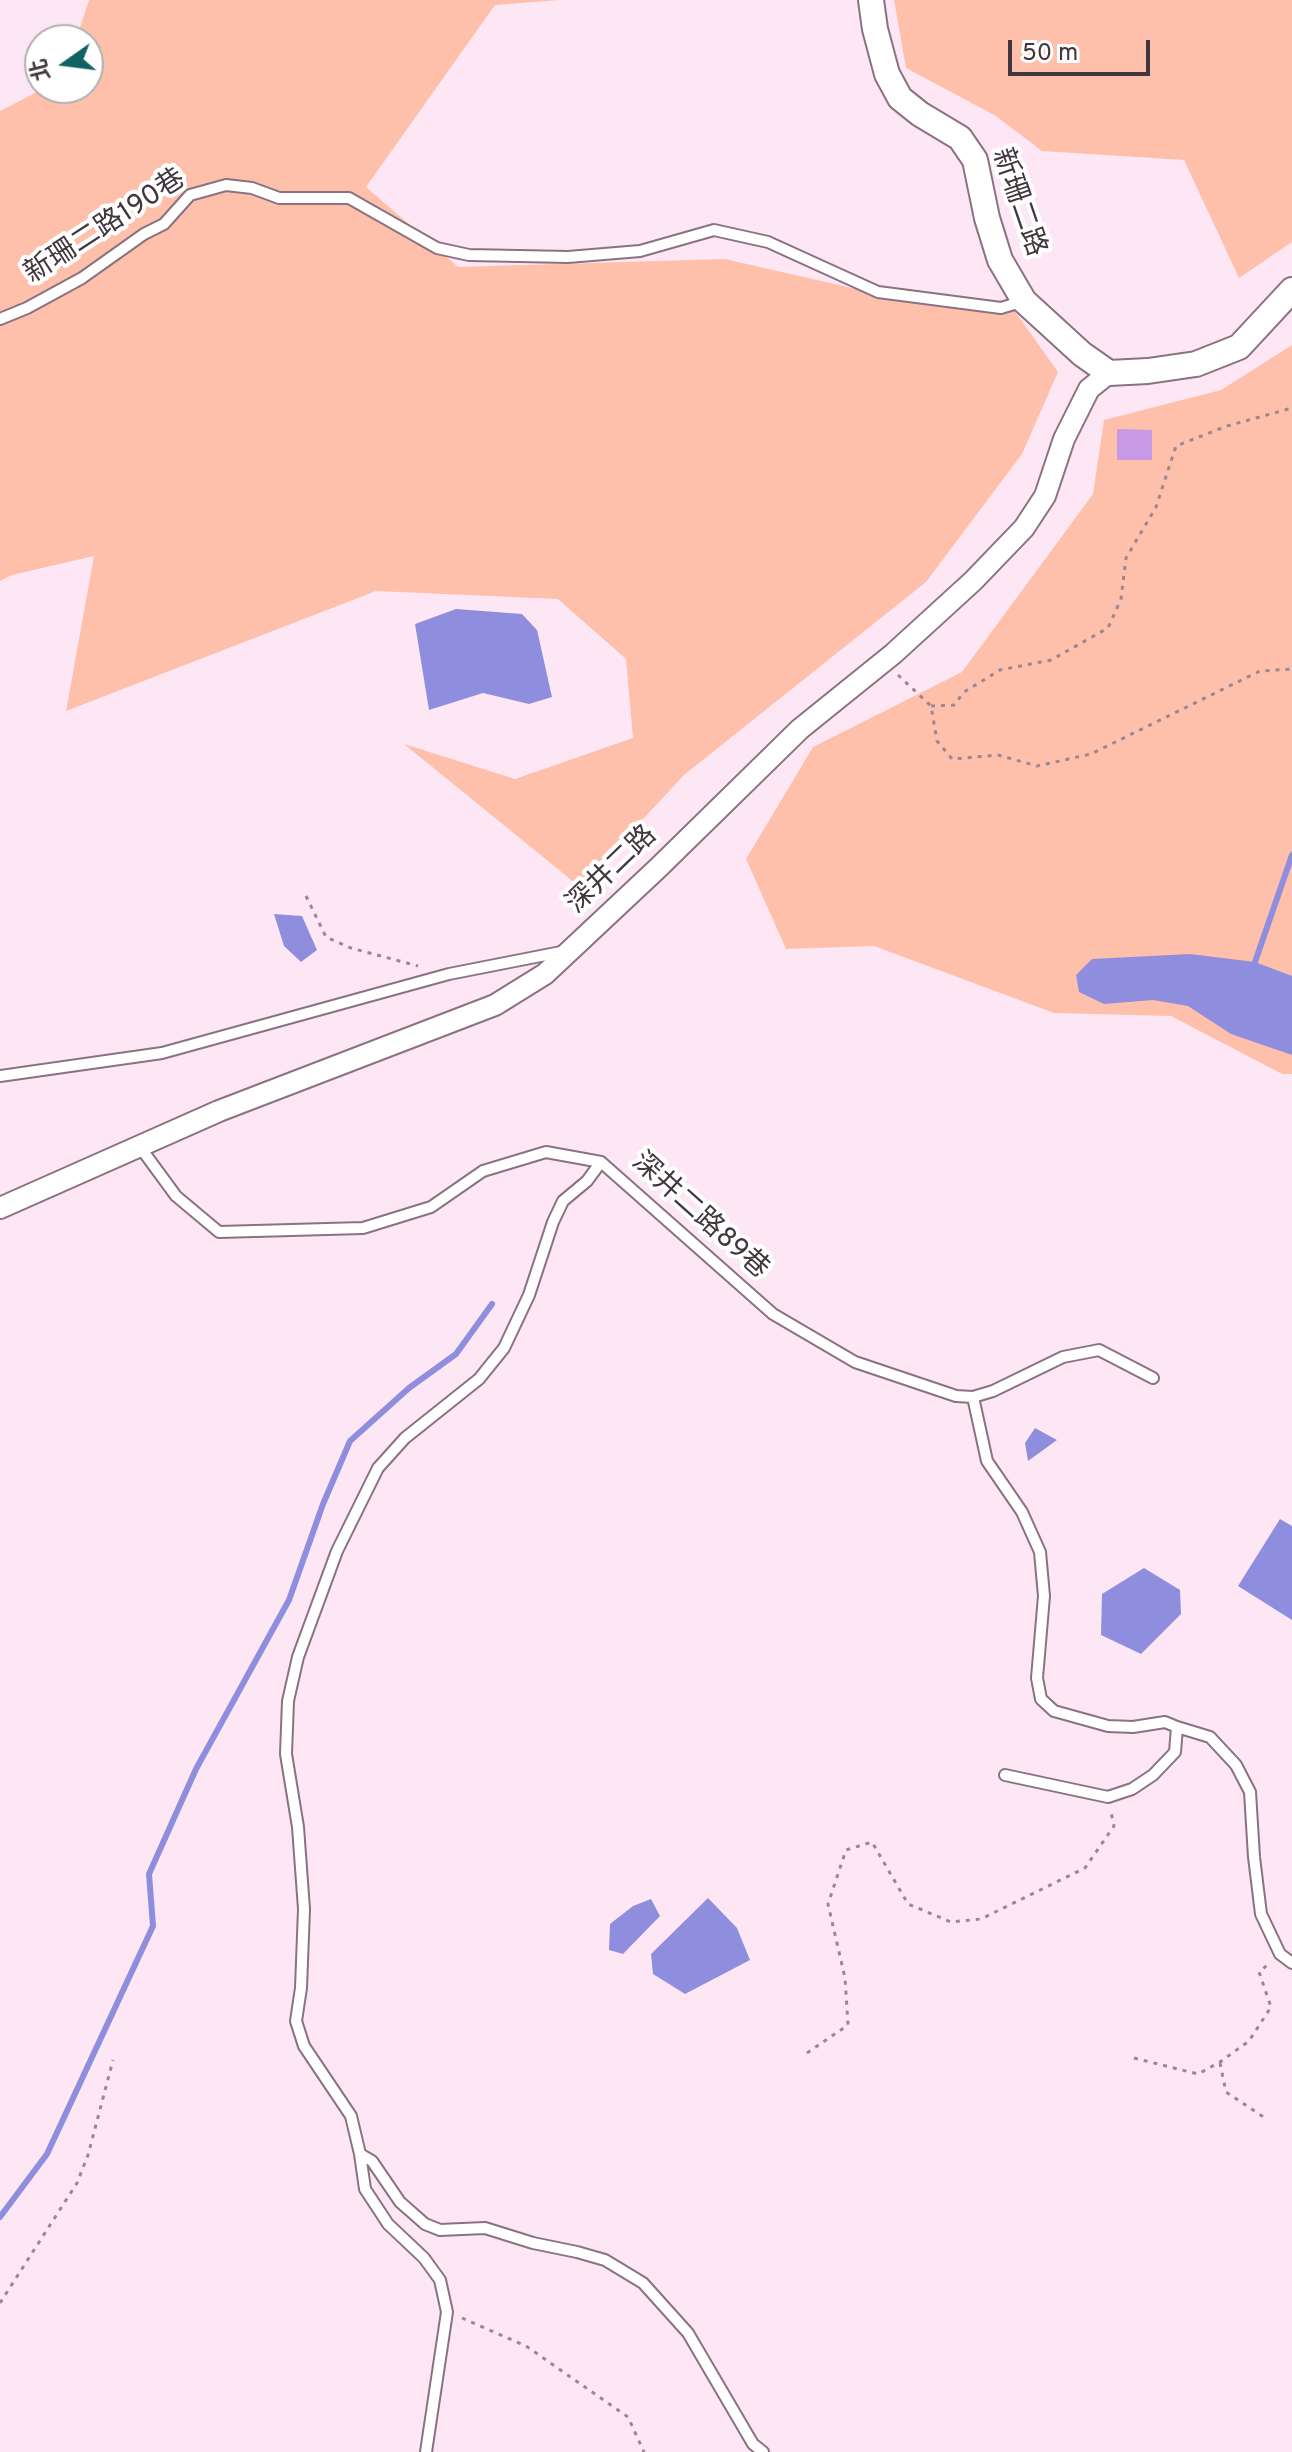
<!DOCTYPE html>
<meta charset="utf-8">
<style>
body{margin:0}
#map{position:relative;width:1292px;height:2452px;overflow:hidden;background:#fee7f4;font-family:Overpass,"Noto Sans TC",sans-serif}
canvas{display:block}
.north{position:absolute;left:24px;top:24px;width:80px;height:80px;box-sizing:border-box;background:#fff;border:2px solid #b3afb2;border-radius:50%;rotate:256deg;font-size:22px;font-weight:700;line-height:32px;text-align:center;color:#42373e}
.north::after{content:'';display:block;margin:auto;width:28px;height:36px;background:#116262;clip-path:polygon(50% 0,100% 100%,50% 72%,0 100%)}
.scale{position:absolute;left:1008px;top:40px;width:142px;height:36px;box-sizing:border-box;border:4px solid #42373e;border-top:0;padding-left:10px;font-size:24px;line-height:28px;white-space:nowrap;color:#42373e;-webkit-text-stroke:6px #fff;paint-order:stroke}
</style>
<div id="map">
<canvas width="1292" height="2452"></canvas>
<div class="north">北</div>
<div class="scale">50 m</div>
</div>
<script>
const context = document.querySelector('canvas').getContext('2d');
context.lineJoin = 'round';
function fillPath(path, color) {
  context.fillStyle = color;
  context.fill(path, 'evenodd');
}
function toPath(rows) {
  const path = new Path2D();
  for (const r of rows) {
    path.moveTo(r[0], r[1]);
    for (let i = 2; i < r.length; i += 2) path.lineTo(r[i], r[i + 1]);
  }
  return path;
}
function stroke(path, color, width, dash) {
  context.strokeStyle = color;
  context.lineWidth = width;
  context.lineCap = dash ? 'butt' : 'round';
  context.setLineDash(dash || []);
  context.stroke(path);
}
function label(font, color, halo, rows, align = 'center') {
  context.font = font + ' Overpass,"Noto Sans TC",sans-serif';
  context.lineWidth = 8;
  context.setLineDash([]);
  context.textBaseline = 'middle';
  context.strokeStyle = halo;
  context.fillStyle = color;
  for (const [text, x, y, turn = 0] of rows) {
    context.save();
    context.translate(x, y);
    context.rotate((+turn || 0) * Math.PI / 180);
    context.textAlign = isNaN(turn) ? turn : align;
    if (halo) context.strokeText(text, 0, 0);
    context.fillText(text, 0, 0);
    context.restore();
  }
}
fillPath(toPath([
 [89,0,560,0,495,5,366,187,458,267,725,259,913,302,1014,310,1058,372,1022,454,926,582,684,775,580,887,404,744,515,779,633,738,626,659,558,599,376,591,66,711,94,556,12,575,0,581,0,111,45,88,88,88,88,40,76,40],
 [894,0,1292,0,1292,242,1239,278,1184,160,1042,151,996,116,906,68],
 [1292,345,1292,1074,1282,1074,1171,1016,1054,1013,874,946,786,949,746,859,813,747,962,672,1093,494,1104,420,1221,390]
]), '#fec0ab');
fillPath(toPath([
 [456,609,522,614,537,630,552,697,529,704,483,693,429,710,415,624],
 [274,914,302,916,317,950,301,962,284,946],
 [1190,954,1255,962,1292,976,1292,1055,1231,1034,1188,1006,1153,1000,1104,1004,1079,992,1076,975,1092,959],
 [1035,1428,1057,1440,1028,1461,1025,1443],
 [1280,1519,1292,1526,1292,1620,1238,1586],
 [1144,1568,1180,1590,1181,1614,1141,1654,1101,1635,1102,1594],
 [708,1898,737,1928,750,1960,685,1994,653,1974,651,1954],
 [651,1899,660,1916,623,1954,609,1950,610,1924,633,1906]
]), '#8f8ede');
stroke(toPath([
 [1255,962,1292,855],
 [0,2217,47,2154,153,1926,149,1874,196,1769,289,1600,323,1504,350,1441,409,1388,456,1354,492,1304]
]), '#8f8ede', 6);
fillPath(toPath([
 [1117,429,1152,430,1152,460,1117,460]
]), '#c899e5');
const service = toPath([
 [0,319,27,308,82,278,144,234,164,224,190,195,226,185,252,188,279,198,349,198,437,248,469,255,568,257,640,251,714,230,768,242,878,292,1001,308,1024,301],
 [0,1076,162,1053,449,974,566,951],
 [140,1147,176,1196,219,1232,363,1228,431,1207,483,1171,546,1152,601,1162,773,1314,855,1362,956,1396,973,1397,993,1391,1063,1357,1099,1350,1153,1378],
 [973,1397,987,1461,1022,1512,1040,1552,1044,1596,1037,1678,1041,1699,1054,1711,1108,1726,1133,1727,1165,1722,1177,1727,1175,1752,1153,1775,1132,1789,1108,1797,1005,1775],
 [1177,1727,1210,1737,1236,1765,1250,1792,1254,1857,1261,1914,1280,1954,1292,1963],
 [360,2154,372,2161,400,2202,425,2224,440,2230,485,2228,533,2243,577,2252,605,2260,643,2283,688,2333,753,2444,763,2452],
 [426,2452,447,2312,440,2280,424,2258,388,2224,365,2189,360,2154,351,2116,304,2046,296,2021,301,1988,304,1909,298,1827,286,1754,288,1701,298,1657,337,1551,378,1468,405,1438,479,1379,504,1348,529,1295,553,1222,563,1201,587,1181,601,1162]
]);
const minor = toPath([
 [0,1208,219,1111,495,1005,545,974,658,868,800,729,893,654,973,581,1024,528,1045,496,1064,439,1089,389,1109,373]
]);
const tertiary = toPath([
 [871,0,875,29,887,74,900,98,920,114,960,138,975,160,987,218,1000,260,1024,301,1082,354,1109,373,1148,371,1196,364,1239,347,1292,290]
]);
stroke(service, '#8a7280', 14);
stroke(minor, '#8a7280', 24);
stroke(tertiary, '#8a7280', 28);
stroke(toPath([
 [898,675,931,706,937,741,952,759,998,755,1037,766,1091,754,1260,671,1292,669],
 [931,706,954,705,964,692,1000,670,1051,660,1108,628,1121,599,1126,558,1156,507,1176,446,1227,426,1292,408],
 [306,896,326,937,351,948,418,966],
 [807,2053,848,2025,845,1978,828,1904,846,1850,872,1842,908,1904,951,1922,981,1919,1085,1868,1114,1826,1111,1812],
 [1134,2058,1198,2074,1220,2062,1249,2041,1271,2007,1259,1972,1271,1962],
 [1220,2063,1226,2092,1268,2120],
 [0,2303,77,2183,88,2155,113,2060],
 [462,2318,526,2346,628,2417,644,2452]
]), '#998892', 3, [4, 6]);
stroke(service, '#fff', 10);
stroke(minor, '#fff', 20);
stroke(tertiary, '#fff', 24);
label('28px', '#42373e', '#fff', [
 ["新珊二路",1017,203,71],
 ["新珊二路190巷",106,228,-33],
 ["深井二路",613,871,-44],
 ["深井二路89巷",699,1217,42]
]);
</script>
